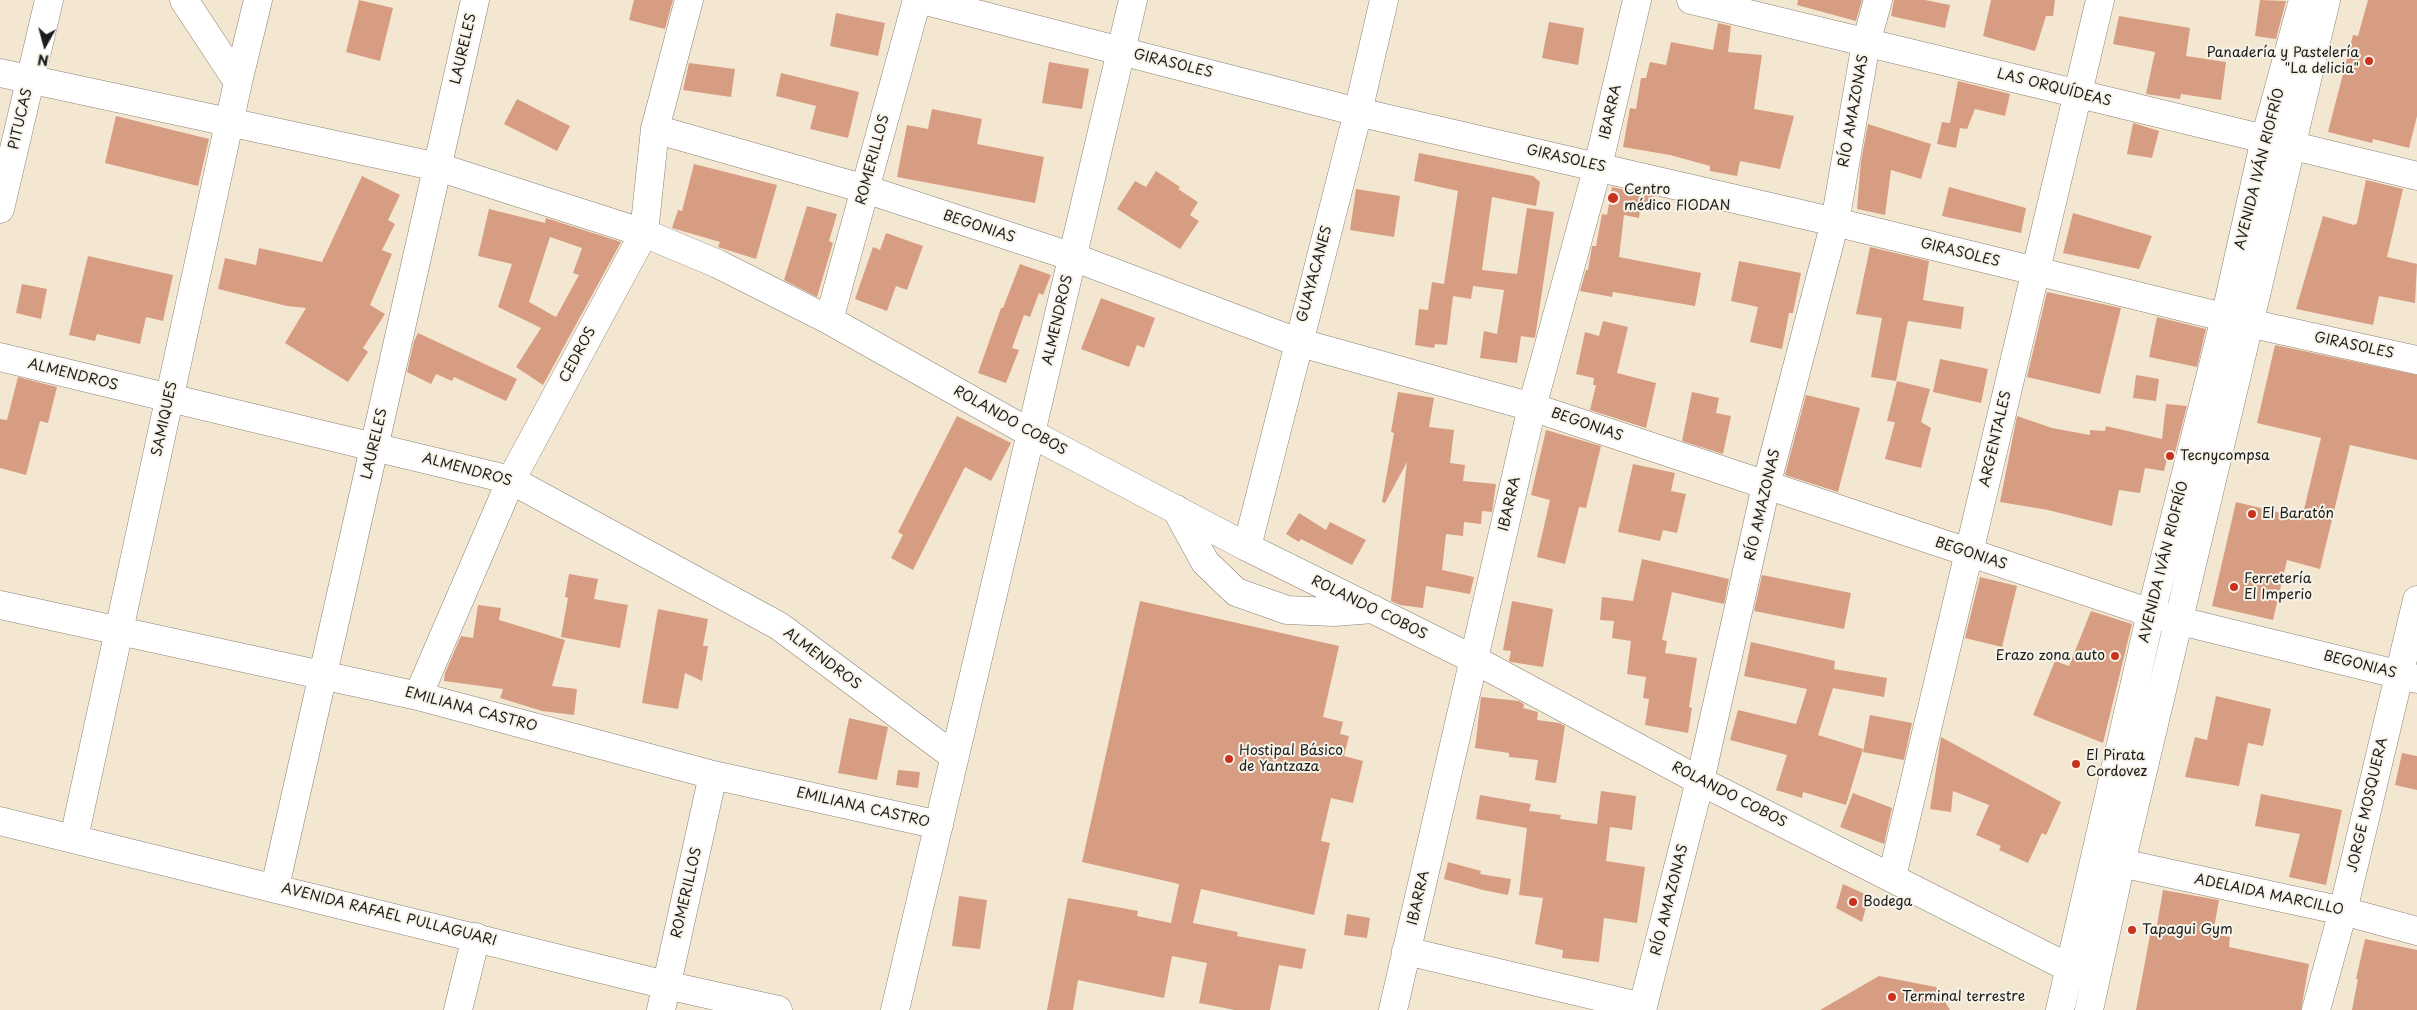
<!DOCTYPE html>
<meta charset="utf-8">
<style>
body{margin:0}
#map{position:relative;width:2417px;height:1010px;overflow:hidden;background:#f4e7d1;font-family:"Playpen Sans",sans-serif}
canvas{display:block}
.north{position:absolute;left:20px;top:20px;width:50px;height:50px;-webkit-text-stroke:4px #f7f3e8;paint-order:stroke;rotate:187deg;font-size:14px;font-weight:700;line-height:20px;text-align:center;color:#1c1c1c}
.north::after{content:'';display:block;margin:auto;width:18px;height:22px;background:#1c1c1c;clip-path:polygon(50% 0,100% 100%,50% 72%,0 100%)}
</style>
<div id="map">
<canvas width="2417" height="1010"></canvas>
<div class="north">N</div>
</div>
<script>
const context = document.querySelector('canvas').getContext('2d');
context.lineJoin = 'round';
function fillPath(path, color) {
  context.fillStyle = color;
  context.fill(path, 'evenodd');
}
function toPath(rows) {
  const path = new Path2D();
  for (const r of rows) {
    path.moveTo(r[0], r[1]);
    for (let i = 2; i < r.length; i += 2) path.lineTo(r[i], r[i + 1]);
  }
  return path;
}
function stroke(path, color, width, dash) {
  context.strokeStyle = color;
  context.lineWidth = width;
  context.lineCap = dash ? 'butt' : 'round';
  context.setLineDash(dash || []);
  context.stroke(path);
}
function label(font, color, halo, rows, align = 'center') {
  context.font = font + ' "Playpen Sans",sans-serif';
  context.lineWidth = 4;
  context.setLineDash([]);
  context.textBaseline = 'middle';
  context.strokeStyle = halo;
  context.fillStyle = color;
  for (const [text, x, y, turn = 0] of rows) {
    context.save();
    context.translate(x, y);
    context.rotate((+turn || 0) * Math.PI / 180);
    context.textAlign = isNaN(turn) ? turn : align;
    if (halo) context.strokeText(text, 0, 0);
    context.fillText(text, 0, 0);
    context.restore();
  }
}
fillPath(toPath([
 [359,0,393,8,380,61,346,52],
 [634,0,673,0,665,29,629,20],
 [1798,0,1862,0,1856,21,1797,5],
 [1894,0,1925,0,1950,5,1945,28,1891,16],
 [1991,0,2055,0,2053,16,2046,16,2035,51,1983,36],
 [2260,0,2286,1,2276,39,2255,36],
 [2368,0,2417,0,2417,116,2409,148,2373,139,2372,143,2328,132,2353,35,2358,36],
 [836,13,885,23,878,56,830,46],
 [2119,16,2190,28,2186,56,2226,62,2221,100,2181,94,2180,99,2146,94,2155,52,2113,44],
 [1549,22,1584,28,1578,65,1542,58],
 [1718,23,1731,26,1728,52,1762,55,1754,109,1794,116,1780,169,1740,161,1737,176,1710,171,1710,166,1670,155,1623,147,1630,108,1636,109,1641,78,1646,78,1650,62,1666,65,1671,42,1713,50],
 [1049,62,1089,69,1082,109,1042,103],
 [689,63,735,69,731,97,683,90],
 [781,73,859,92,848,138,810,129,816,106,776,96],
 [1958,81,2010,94,2005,116,1975,109,1967,129,1960,128,1956,148,1937,144,1942,122,1950,123],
 [517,99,570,126,557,151,504,124],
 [932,109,982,119,977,144,1044,157,1035,203,897,177,907,125,928,129],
 [116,116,209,139,198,186,105,163],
 [2133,123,2159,131,2152,158,2127,154],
 [1868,124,1931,144,1921,179,1891,170,1885,215,1857,209,1861,161],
 [1419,153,1533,176,1540,182,1536,206,1492,197,1482,270,1517,274,1527,208,1554,212,1535,338,1521,336,1517,363,1480,358,1484,331,1497,334,1504,290,1473,286,1471,299,1453,296,1447,345,1435,344,1434,348,1415,345,1419,309,1428,310,1432,282,1444,284,1458,191,1414,181],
 [694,164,777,185,756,259,718,247,720,242,672,228,678,210,682,211],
 [1156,171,1180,187,1178,189,1198,202,1190,215,1199,221,1180,249,1117,209,1135,181,1146,187],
 [362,176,400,195,388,220,395,224,382,250,392,254,370,305,385,314,363,348,368,352,348,382,285,343,306,308,287,306,218,289,225,258,256,265,259,248,322,262],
 [2366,180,2403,189,2387,257,2417,264,2415,303,2379,296,2373,325,2296,309,2323,216,2354,225,2357,223],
 [1612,187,1653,196,1651,212,1640,210,1639,218,1624,215,1619,257,1701,273,1695,306,1613,292,1612,297,1580,291,1586,270,1588,270,1592,246,1596,246,1602,214,1607,215],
 [1949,187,2026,208,2021,233,1942,216],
 [1356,189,1400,196,1394,237,1350,230],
 [807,206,837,214,829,241,833,243,817,297,784,280],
 [489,209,545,223,546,218,621,242,543,385,516,367,541,328,498,307,512,264,478,256],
 [550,237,582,248,573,273,579,275,556,317,529,302],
 [2073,213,2152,236,2139,269,2063,253],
 [886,233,923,246,907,290,896,286,887,311,855,299,873,247,880,250],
 [1870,247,1929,261,1923,300,1964,307,1961,329,1908,321,1896,381,1871,377,1882,318,1856,314],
 [88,256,173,275,163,321,146,317,140,344,97,334,95,341,69,335],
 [1739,261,1801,273,1793,313,1789,313,1782,349,1750,342,1758,307,1731,301],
 [1020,264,1051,275,1043,295,1039,293,1030,317,1024,315,1012,348,1019,350,1006,383,978,373,1001,308,1003,308],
 [22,284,47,289,41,319,16,313],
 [2047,292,2121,308,2100,394,2027,377],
 [1101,298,1155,318,1144,348,1137,345,1129,367,1081,349],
 [2157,317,2206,329,2197,367,2149,357],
 [1603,321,1628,327,1617,373,1656,383,1646,428,1590,410,1596,385,1593,385,1594,378,1576,374,1585,332,1599,336],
 [418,333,517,379,506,401,454,377,452,381,436,374,431,384,407,372,414,341],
 [2275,345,2417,375,2417,460,2350,445,2320,569,2287,560,2273,620,2212,606,2236,502,2302,518,2321,438,2257,423],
 [1940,359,1988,369,1981,403,1933,392],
 [2136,375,2159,379,2156,401,2133,398],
 [18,377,57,387,48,423,40,421,26,475,0,468,0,419,7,420],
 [1897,381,1930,389,1921,422,1931,428,1921,468,1885,459,1895,422,1887,421],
 [1398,392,1434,398,1429,427,1454,430,1450,463,1465,465,1463,481,1496,484,1492,512,1482,511,1481,524,1464,522,1463,536,1446,534,1442,570,1474,577,1470,594,1426,586,1423,608,1400,605,1391,601,1407,462,1385,503,1382,502,1394,433,1391,432],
 [1692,392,1719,398,1716,413,1731,416,1723,454,1682,441],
 [1806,395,1860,408,1838,492,1785,475],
 [2166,404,2187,406,2173,460,2167,459,2164,471,2145,468,2140,493,2119,490,2112,526,2048,510,2000,502,2017,416,2052,428,2090,435,2090,430,2105,431,2106,426,2162,439],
 [957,416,1011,443,991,481,965,467,913,570,891,558,903,535,898,532],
 [1546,430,1601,446,1586,508,1579,507,1565,564,1537,557,1550,500,1531,495],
 [1633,464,1675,473,1671,491,1686,494,1677,533,1663,530,1660,541,1618,532],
 [1299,513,1326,530,1330,522,1366,540,1352,565,1301,539,1299,542,1286,534],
 [1642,559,1729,579,1724,604,1672,592,1662,640,1667,641,1665,653,1697,658,1689,707,1692,708,1688,733,1645,725,1649,699,1643,698,1646,677,1627,674,1631,641,1612,638,1614,621,1600,620,1602,597,1633,601],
 [569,574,598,579,594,599,628,605,620,648,561,637,568,598,565,597],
 [1762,575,1851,593,1844,629,1754,611],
 [1980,577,2017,586,2002,647,1965,638],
 [1140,601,1339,646,1323,717,1343,722,1340,734,1349,736,1344,756,1363,761,1353,803,1331,798,1321,841,1330,843,1314,915,1201,889,1193,923,1238,932,1237,936,1306,949,1302,969,1279,965,1270,1010,1235,1010,1199,1003,1207,963,1172,956,1164,998,1078,980,1073,1010,1047,1010,1068,898,1138,911,1137,916,1171,923,1179,884,1082,862],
 [1512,601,1553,609,1543,667,1511,662,1509,661,1511,651,1503,650],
 [478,605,501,608,499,620,565,640,552,686,577,689,574,715,542,711,500,698,503,689,444,681,445,673,461,636,473,638],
 [658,609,708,619,703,646,708,646,702,681,685,673,678,709,642,703],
 [2091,611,2132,624,2103,743,2033,715,2055,661,2069,666],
 [1751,642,1835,661,1834,669,1887,678,1884,697,1833,688,1818,735,1863,749,1846,805,1803,792,1802,798,1776,790,1787,755,1730,740,1738,710,1796,724,1807,689,1744,676],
 [2216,696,2271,709,2263,746,2248,743,2239,786,2185,777,2195,737,2207,740],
 [1481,697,1519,701,1524,704,1523,708,1538,712,1537,720,1559,723,1565,726,1556,783,1535,780,1538,760,1509,757,1509,753,1475,748],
 [1870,715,1912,723,1904,760,1863,752],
 [849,718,888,727,877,780,838,773],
 [1941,737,2061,802,2046,835,2042,833,2028,863,1999,850,2001,846,1976,835,1989,805,1953,791,1951,812,1930,809],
 [2402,753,2417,756,2417,790,2395,785],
 [898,770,920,772,918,788,896,785],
 [1601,791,1636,796,1632,830,1610,827,1606,861,1645,867,1637,923,1604,918,1599,962,1562,958,1563,950,1535,944,1543,898,1519,895,1527,828,1476,819,1480,795,1531,804,1529,811,1561,815,1560,819,1597,824],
 [1853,793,1892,808,1884,844,1840,827],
 [2261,794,2342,810,2326,885,2289,877,2300,834,2255,826],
 [1448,862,1481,871,1480,874,1511,879,1508,895,1483,890,1444,879],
 [1843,884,1869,896,1862,922,1836,908],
 [2163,890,2219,900,2213,934,2230,937,2229,947,2309,964,2301,1010,2136,1010,2151,930,2156,931],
 [959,896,987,900,980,949,952,946],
 [1347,914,1370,918,1367,938,1344,935],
 [2365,939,2417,950,2417,1010,2352,1010,2358,979,2356,979],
 [1879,976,1936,987,1950,1010,1820,1010]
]), '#d79d82');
const minor = toPath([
 [184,0,238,82],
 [922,0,1358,112,1835,222,2248,323,2417,360],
 [1691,0,2417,176],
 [0,73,438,167,644,233,718,264,829,320,1032,434,1247,547,1475,660,1700,781,2089,978],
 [655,129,865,189,1073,257,1297,342,1532,407,2151,613,2180,621,2417,679],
 [0,209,49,0],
 [829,320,917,0],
 [0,357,511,480,779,626,955,757],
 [1176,509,1205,562,1236,592,1287,610,1334,612,1373,609],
 [1247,547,1358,112,1384,0],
 [0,605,418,696,713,775,939,825],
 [418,696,511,480,644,233,655,129,689,0],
 [0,821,666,985,778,1010],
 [74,838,238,82,258,0],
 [2121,863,2343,911,2417,931],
 [1892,877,2100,0],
 [275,887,475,0],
 [1406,951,1643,1007],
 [458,1010,476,937],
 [661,1010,713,775],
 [895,1010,1133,0],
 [1393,1010,1532,407,1598,166,1637,0],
 [1642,1010,1700,781,1766,486,1835,222,1866,43,1878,0],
 [2316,1010,2343,911,2417,600]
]);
const major = toPath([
 [2060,1010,2151,613,2225,318,2265,139,2303,0],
 [2089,1010,2121,863,2326,0]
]);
stroke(minor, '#888276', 29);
stroke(major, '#888276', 29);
stroke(minor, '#fff', 28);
stroke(major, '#fff', 28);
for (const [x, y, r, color] of [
 [2369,61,5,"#c8321e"],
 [1613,198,6,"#c8321e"],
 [2170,456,5,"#c8321e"],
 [2252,514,5,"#c8321e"],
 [2234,587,5,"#c8321e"],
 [2115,656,5,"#c8321e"],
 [1229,759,5,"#c8321e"],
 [2076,764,5,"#c8321e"],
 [1853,902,5,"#c8321e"],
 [2132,930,5,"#c8321e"],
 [1892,997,5,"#c8321e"]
]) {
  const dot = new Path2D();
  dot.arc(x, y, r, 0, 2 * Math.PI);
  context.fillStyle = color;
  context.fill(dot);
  stroke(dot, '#f7f3e8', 2);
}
label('14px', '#1c1c1c', '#f7f3e8', [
 ["LAURELES",464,49,-77],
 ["GIRASOLES",1173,64,14],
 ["LAS ORQUÍDEAS",2054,88,14],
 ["RÍO AMAZONAS",1854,111,-80],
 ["IBARRA",1611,112,-77],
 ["PITUCAS",21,119,-77],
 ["GIRASOLES",1566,159,13],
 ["ROMERILLOS",873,160,-75],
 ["AVENIDA IVÁN RIOFRÍO",2260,169,-76],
 ["BEGONIAS",979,227,18],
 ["GIRASOLES",1960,253,14],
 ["GUAYACANES",1315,274,-75],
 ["ALMENDROS",1058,320,-77],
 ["GIRASOLES",2354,346,12],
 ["CEDROS",578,355,-62],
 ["ALMENDROS",73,375,14],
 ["SAMIQUES",165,419,-78],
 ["ROLANDO COBOS",1010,421,29],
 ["BEGONIAS",1587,425,19],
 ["ARGENTALES",1996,439,-77],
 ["LAURELES",375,444,-77],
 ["ALMENDROS",467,470,15],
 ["IBARRA",1510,504,-77],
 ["RÍO AMAZONAS",1763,505,-77],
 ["BEGONIAS",1971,554,18],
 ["AVENIDA IVÁN RIOFRÍO",2164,562,-76],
 ["ROLANDO COBOS",1369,608,26],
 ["ALMENDROS",822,659,37],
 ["BEGONIAS",2360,665,14],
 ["EMILIANA CASTRO",471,710,15],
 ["ROLANDO COBOS",1729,795,27],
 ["JORGE MOSQUERA",2368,805,-77],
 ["EMILIANA CASTRO",863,808,13],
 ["ROMERILLOS",687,893,-77],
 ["ADELAIDA MARCILLO",2269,895,12],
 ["IBARRA",1419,898,-77],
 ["RÍO AMAZONAS",1670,900,-76],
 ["AVENIDA RAFAEL PULLAGUARI",389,915,14]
]);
label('14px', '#1c1c1c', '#f7f3e8', [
 ["Panadería y Pastelería",2359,53,"right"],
 ["\"La delicia\"",2359,69,"right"],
 ["Centro",1624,190],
 ["médico FIODAN",1624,206],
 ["Tecnycompsa",2180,456],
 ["El Baratón",2262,514],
 ["Ferretería",2244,579],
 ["El Imperio",2244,595],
 ["Erazo zona auto",2105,656,"right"],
 ["Hostipal Básico",1239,751],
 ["de Yantzaza",1239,767],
 ["El Pirata",2086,756],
 ["Cordovez",2086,772],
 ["Bodega",1863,902],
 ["Tapagui Gym",2142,930],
 ["Terminal terrestre",1902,997]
], 'left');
</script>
